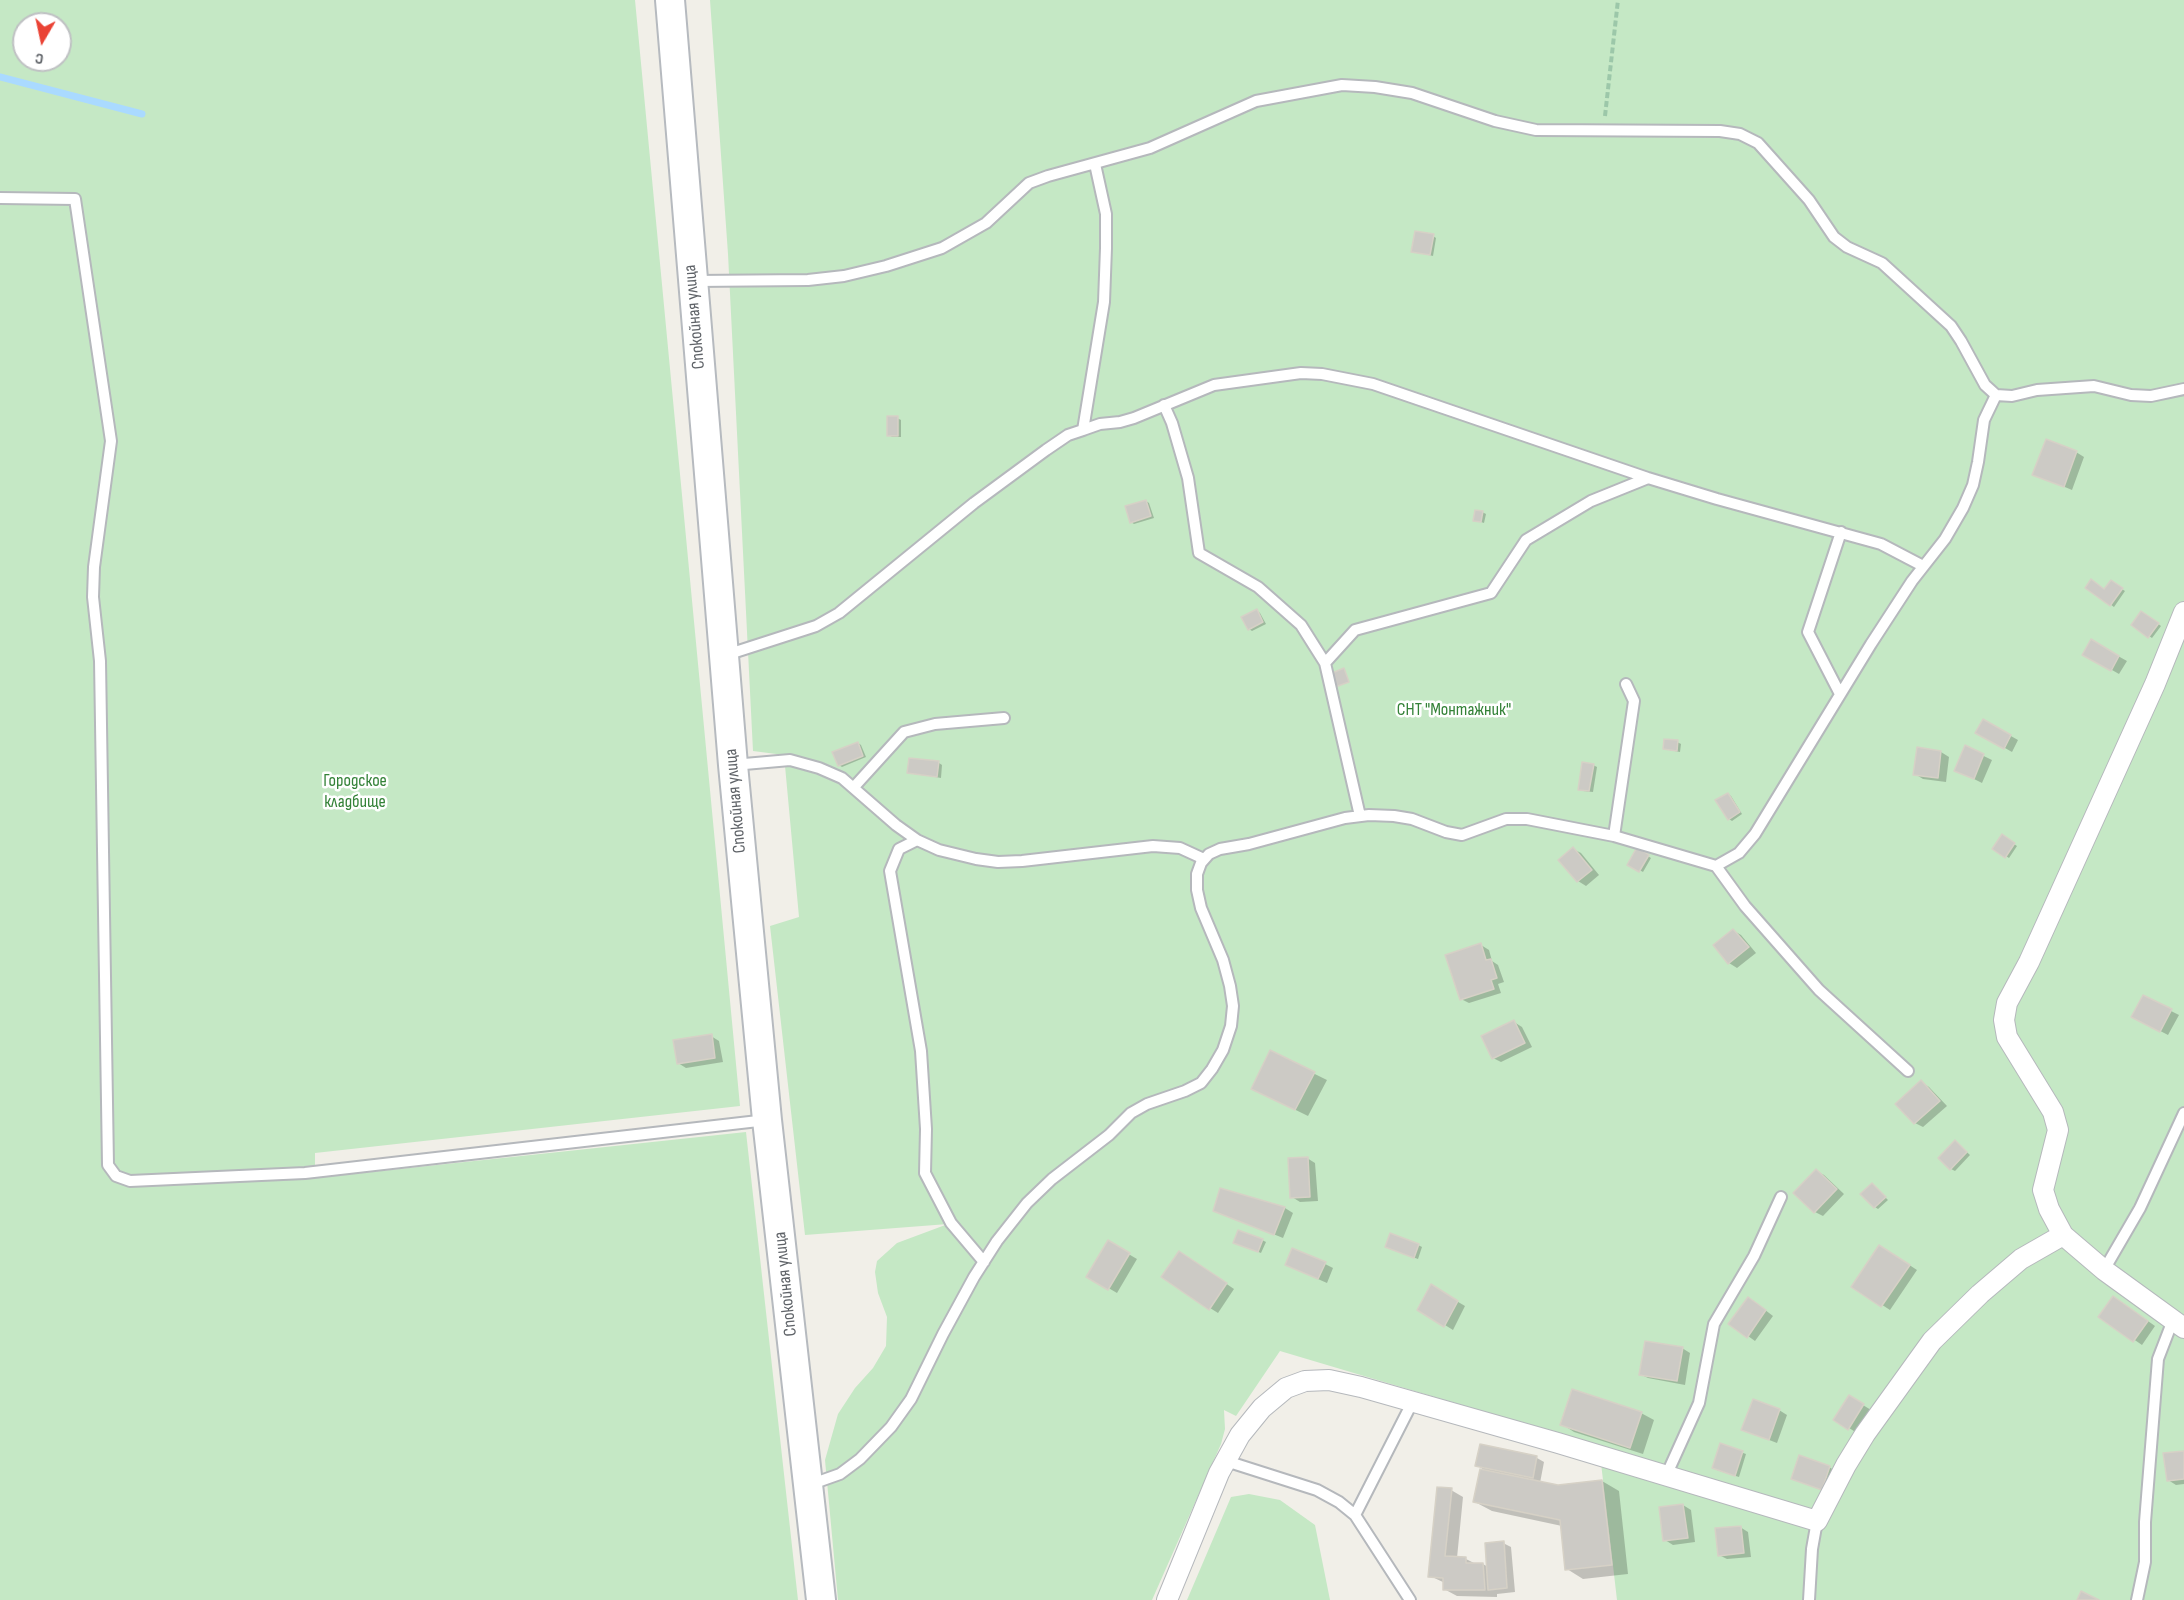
<!DOCTYPE html>
<meta charset="utf-8">
<style>
body{margin:0}
#map{position:relative;width:2184px;height:1600px;overflow:hidden;background:#f1efe8;font-family:"Sofia Sans Condensed",sans-serif}
canvas{display:block}
.north{position:absolute;left:12px;top:12px;width:60px;height:60px;box-sizing:border-box;background:#fff;border:2px solid #bfc1c3;border-radius:50%;rotate:189deg;font-size:16px;font-weight:700;line-height:24px;text-align:center;color:#5f6368}
.north::after{content:'';display:block;margin:auto;width:21px;height:27px;background:#ea4335;clip-path:polygon(50% 0,100% 100%,50% 72%,0 100%)}
</style>
<div id="map">
<canvas width="2184" height="1600"></canvas>
<div class="north">С</div>
</div>
<script>
const context = document.querySelector('canvas').getContext('2d');
context.lineJoin = 'round';
function fillPath(path, color) {
  context.fillStyle = color;
  context.fill(path, 'evenodd');
}
function toPath(rows) {
  const path = new Path2D();
  for (const r of rows) {
    path.moveTo(r[0], r[1]);
    for (let i = 2; i < r.length; i += 2) path.lineTo(r[i], r[i + 1]);
  }
  return path;
}
function stroke(path, color, width, dash) {
  context.strokeStyle = color;
  context.lineWidth = width;
  context.lineCap = dash ? 'butt' : 'round';
  context.setLineDash(dash || []);
  context.stroke(path);
}
function label(font, color, halo, rows, align = 'center') {
  context.font = font + ' "Sofia Sans Condensed",sans-serif';
  context.lineWidth = 5;
  context.setLineDash([]);
  context.textBaseline = 'middle';
  context.strokeStyle = halo;
  context.fillStyle = color;
  for (const [text, x, y, turn = 0] of rows) {
    context.save();
    context.translate(x, y);
    context.rotate((+turn || 0) * Math.PI / 180);
    context.textAlign = isNaN(turn) ? turn : align;
    if (halo) context.strokeText(text, 0, 0);
    context.fillText(text, 0, 0);
    context.restore();
  }
}
fillPath(toPath([
 [0,0,635,0,740,1106,315,1153,315,1178,746,1132,798,1600,0,1600],
 [24,24,60,24,60,60,24,60],
 [710,0,2184,0,2184,1600,1617,1600,1599,1446,1280,1351,1236,1416,1224,1410,1225,1429,1221,1444,1152,1600,838,1600,825,1460,838,1414,855,1388,873,1368,886,1346,887,1317,878,1293,875,1272,877,1261,897,1243,948,1224,805,1235,770,926,799,917,784,755,753,751,728,254],
 [1249,1494,1280,1500,1315,1525,1330,1600,1187,1600,1231,1497]
]), '#c5e8c5');
fillPath(toPath([
 [1433,236,1436,238,1433,256,1413,251],
 [897,418,901,420,901,437,892,437,889,435],
 [2076,452,2084,457,2072,490,2034,474],
 [1146,501,1149,503,1154,518,1134,524,1131,522],
 [1482,512,1486,514,1484,523,1475,520],
 [2114,584,2125,591,2114,607,2087,587,2105,590],
 [1257,611,1260,613,1266,624,1252,631,1249,629],
 [2145,614,2161,626,2152,638,2133,625],
 [2091,641,2127,661,2119,674,2084,654],
 [1498,708,1502,710,1501,718,1483,714],
 [1984,721,2018,740,2012,752,1977,732],
 [1677,742,1681,744,1680,752,1664,749],
 [858,743,861,745,866,757,842,767,839,765],
 [1965,747,1992,760,1982,783,1956,770],
 [1941,752,1949,757,1946,782,1923,779,1915,774],
 [939,763,942,765,941,778,908,772],
 [1593,765,1597,767,1593,792,1583,791,1580,789],
 [1728,794,1731,796,1742,814,1732,821,1729,819],
 [2002,836,2017,846,2009,858,1994,848],
 [1573,849,1581,853,1599,875,1586,886,1578,881],
 [1637,849,1651,858,1643,872,1629,864],
 [1734,931,1741,935,1756,953,1737,968,1729,963,1715,946],
 [1481,945,1489,950,1492,961,1498,965,1504,982,1498,984,1501,993,1469,1003,1461,999],
 [2171,1011,2179,1015,2168,1035,2141,1021],
 [1514,1022,1522,1027,1532,1047,1501,1062,1493,1058],
 [711,1036,719,1041,723,1062,686,1068,678,1063],
 [1270,1052,1327,1080,1308,1116,1253,1089],
 [1921,1082,1929,1087,1947,1106,1923,1127,1915,1123],
 [1958,1144,1970,1155,1955,1171,1951,1169],
 [1307,1158,1315,1163,1318,1201,1300,1202,1292,1197],
 [1816,1171,1824,1175,1844,1194,1823,1216,1815,1212],
 [1873,1185,1888,1200,1878,1209,1875,1207],
 [1221,1189,1285,1208,1293,1213,1283,1238,1214,1210],
 [1262,1240,1266,1242,1261,1253,1239,1244],
 [1108,1242,1137,1259,1117,1293,1088,1276],
 [1418,1245,1422,1247,1418,1259,1390,1249],
 [1888,1251,1917,1270,1890,1310,1853,1286],
 [1187,1257,1234,1289,1218,1313,1210,1308],
 [1325,1264,1333,1268,1327,1283,1295,1269],
 [1431,1286,1465,1306,1453,1330,1419,1309],
 [2121,1302,2155,1326,2142,1345,2100,1316],
 [1756,1303,1773,1316,1755,1341,1748,1336],
 [1682,1348,1690,1353,1685,1385,1648,1378,1640,1374],
 [1850,1397,1871,1410,1857,1433,1835,1419],
 [1779,1410,1787,1415,1777,1443,1751,1433],
 [1641,1413,1654,1420,1643,1454,1574,1432,1562,1424],
 [1721,1445,1746,1454,1739,1477,1717,1470],
 [2184,1452,2184,1484,2176,1485,2168,1480],
 [1537,1458,1544,1462,1540,1483,1558,1486,1602,1481,1619,1491,1628,1574,1583,1579,1567,1569,1562,1526,1492,1511,1475,1502,1482,1468,1477,1466],
 [1829,1467,1837,1472,1830,1493,1793,1479],
 [1451,1490,1463,1497,1457,1558,1466,1559,1476,1564,1483,1564,1488,1567,1503,1543,1511,1547,1515,1592,1497,1594,1497,1597,1457,1596,1444,1589,1445,1583,1430,1576],
 [1683,1505,1691,1510,1695,1542,1673,1545,1665,1540],
 [1740,1527,1748,1532,1751,1557,1727,1559,1719,1555]
]), '#0003');
stroke(toPath([
 [0,77,142,114]
]), '#aadaff', 7);
const building = toPath([
 [1415,231,1434,234,1430,255,1411,252,1415,231],
 [887,416,898,416,898,436,887,436,887,416],
 [2046,439,2077,451,2064,487,2032,475,2046,439],
 [1146,500,1151,516,1130,523,1125,506,1146,500],
 [1475,510,1483,511,1481,522,1473,521,1475,510],
 [2091,579,2104,589,2111,580,2123,588,2110,606,2085,588,2091,579],
 [1257,609,1263,622,1248,630,1241,617,1257,609],
 [2141,611,2159,623,2148,638,2131,625,2141,611],
 [2091,639,2119,656,2111,671,2082,655,2091,639],
 [1344,668,1349,682,1335,687,1330,674,1344,668],
 [1483,704,1499,707,1497,717,1482,714,1483,704],
 [1983,719,2011,735,2004,749,1975,733,1983,719],
 [1664,739,1678,740,1677,751,1663,749,1664,739],
 [858,742,863,756,838,766,832,752,858,742],
 [1965,745,1984,754,1974,779,1954,771,1965,745],
 [1917,747,1941,751,1938,778,1913,775,1917,747],
 [909,758,939,761,937,777,907,773,909,758],
 [1582,762,1594,764,1589,791,1578,790,1582,762],
 [1728,793,1740,812,1728,820,1715,800,1728,793],
 [2002,834,2015,843,2005,858,1992,849,2002,834],
 [1573,847,1592,870,1577,882,1558,860,1573,847],
 [1637,847,1649,855,1639,872,1627,865,1637,847],
 [1733,929,1749,947,1728,964,1713,945,1733,929],
 [1481,943,1486,960,1491,959,1497,978,1491,980,1494,989,1460,1000,1445,955,1481,943],
 [2143,995,2172,1009,2160,1032,2131,1017,2143,995],
 [1514,1020,1525,1043,1492,1059,1481,1036,1514,1020],
 [712,1034,715,1058,677,1064,673,1040,712,1034],
 [1270,1050,1315,1072,1295,1110,1251,1089,1270,1050],
 [1921,1080,1940,1101,1914,1124,1895,1104,1921,1080],
 [1955,1140,1967,1152,1950,1170,1938,1158,1955,1140],
 [1308,1157,1310,1197,1290,1198,1288,1158,1308,1157],
 [1816,1169,1837,1189,1814,1213,1793,1193,1816,1169],
 [1872,1183,1886,1197,1874,1208,1860,1194,1872,1183],
 [1220,1188,1285,1207,1274,1235,1213,1211,1220,1188],
 [1238,1230,1263,1239,1258,1252,1233,1243,1238,1230],
 [1390,1233,1419,1244,1414,1258,1385,1247,1390,1233],
 [1108,1240,1130,1253,1108,1290,1086,1277,1108,1240],
 [1879,1245,1910,1265,1881,1307,1851,1287,1879,1245],
 [1292,1248,1326,1262,1318,1279,1285,1265,1292,1248],
 [1179,1251,1227,1283,1209,1310,1161,1277,1179,1251],
 [1431,1284,1458,1301,1444,1327,1417,1310,1431,1284],
 [2113,1296,2148,1321,2133,1342,2098,1317,2113,1296],
 [1748,1297,1766,1310,1747,1338,1728,1324,1748,1297],
 [1645,1341,1683,1347,1677,1381,1639,1375,1645,1341],
 [1572,1389,1642,1412,1630,1448,1560,1425,1572,1389],
 [1849,1395,1864,1404,1848,1430,1833,1420,1849,1395],
 [1753,1399,1780,1409,1769,1440,1741,1430,1753,1399],
 [1720,1443,1743,1451,1735,1476,1712,1468,1720,1443],
 [1480,1444,1537,1456,1533,1478,1475,1466,1480,1444],
 [2184,1451,2184,1479,2167,1481,2163,1453,2184,1451],
 [1799,1455,1830,1466,1822,1490,1791,1479,1799,1455],
 [1480,1469,1558,1485,1602,1480,1612,1565,1565,1570,1560,1520,1473,1502,1480,1469],
 [1437,1487,1452,1488,1445,1556,1466,1557,1466,1563,1483,1563,1485,1590,1443,1590,1443,1578,1428,1577,1437,1487],
 [1683,1504,1688,1538,1663,1541,1659,1507,1683,1504],
 [1741,1526,1744,1553,1718,1556,1715,1528,1741,1526],
 [1504,1541,1507,1588,1488,1590,1485,1543,1504,1541],
 [2081,1591,2099,1600,2077,1600,2081,1591]
]);
fillPath(building, '#cccac5');
stroke(building, '#d6d1c6', 1.5);
const lane = toPath([
 [0,198,75,199,111,441,94,567,93,597,100,661,108,1165,116,1176,130,1181,305,1173,767,1120],
 [695,281,808,280,844,276,886,266,942,248,986,223,1029,183,1048,176,1150,148,1256,101,1342,85,1375,87,1412,93,1495,121,1536,130,1720,131,1740,134,1758,143,1809,200,1834,237,1847,247,1882,263,1951,326,1961,341,1985,385,1996,395,2012,396,2037,390,2094,386,2131,395,2151,396,2184,389],
 [1164,405,1172,423,1188,478,1199,553,1258,587,1301,625,1325,663,1360,816],
 [1083,430,1100,424,1120,422,1134,418,1214,385,1301,373,1322,374,1373,384,1648,478,1717,499,1881,544,1923,566],
 [726,655,816,626,839,613,974,503,1046,450,1068,435,1083,430,1104,302,1106,248,1106,214,1095,164],
 [1325,663,1355,630,1491,593,1526,540,1591,501,1648,478],
 [1840,694,1808,632,1841,532],
 [733,765,790,760,819,768,842,778,896,825,917,840,939,850,976,859,998,862,1022,861,1153,846,1180,848,1204,859],
 [854,787,904,732,935,724,1004,718],
 [1614,836,1634,701,1626,684],
 [917,840,899,849,890,871,921,1051,926,1129,925,1173,951,1223,984,1262],
 [1716,866,1745,906,1819,990,1908,1071],
 [2104,1270,2140,1208,2184,1113],
 [1226,1461,1317,1490,1339,1502,1355,1515,1410,1600],
 [1666,1476,1699,1403,1714,1324,1754,1256,1781,1197],
 [809,1485,840,1474,860,1459,891,1427,911,1399,943,1334,974,1277,997,1241,1027,1203,1052,1179,1109,1135,1131,1113,1147,1104,1185,1091,1201,1083,1212,1069,1223,1050,1231,1026,1233,1006,1230,986,1223,960,1201,908,1197,890,1197,874,1201,863,1209,854,1220,849,1249,844,1345,818,1369,815,1394,816,1412,819,1446,832,1462,835,1506,819,1527,819,1614,836,1716,866,1739,853,1755,834,1871,644,1912,581,1945,539,1963,508,1973,485,1978,462,1984,420,1996,395],
 [1355,1515,1413,1401],
 [1809,1600,1812,1549,1817,1521],
 [2137,1600,2145,1562,2145,1522,2158,1359,2173,1320]
]);
const street = toPath([
 [2063,1235,2049,1209,2043,1190,2058,1130,2053,1112,2007,1037,2004,1020,2007,1003,2029,962,2155,684,2184,612],
 [1167,1600,1219,1473,1240,1435,1262,1408,1286,1388,1305,1381,1329,1380,1361,1387,1558,1443,1817,1521,1846,1465,1865,1434,1932,1341,1980,1294,2021,1259,2063,1235,2104,1270,2184,1328]
]);
const secondary = toPath([
 [670,0,733,765,767,1120,821,1600]
]);
stroke(lane, '#b5b8bc', 14);
stroke(street, '#b5b8bc', 22);
stroke(secondary, '#b6babf', 32);
stroke(toPath([
 [1605,116,1618,0]
]), '#9cc7a9', 4, [6, 3]);
stroke(lane, '#fff', 10);
stroke(street, '#fff', 20);
stroke(secondary, '#fff', 28);
label('18px', '#5f6368', '#fff', [
 ["Спокойная улица",695,317,-95],
 ["Спокойная улица",736,801,-95],
 ["Спокойная улица",786,1284,-96]
]);
label('18px', '#348238', '#fff', [
 ["СНТ \"Монтажник\"",1454,710],
 ["Городское",355,781],
 ["кладбище",355,802]
]);
</script>
